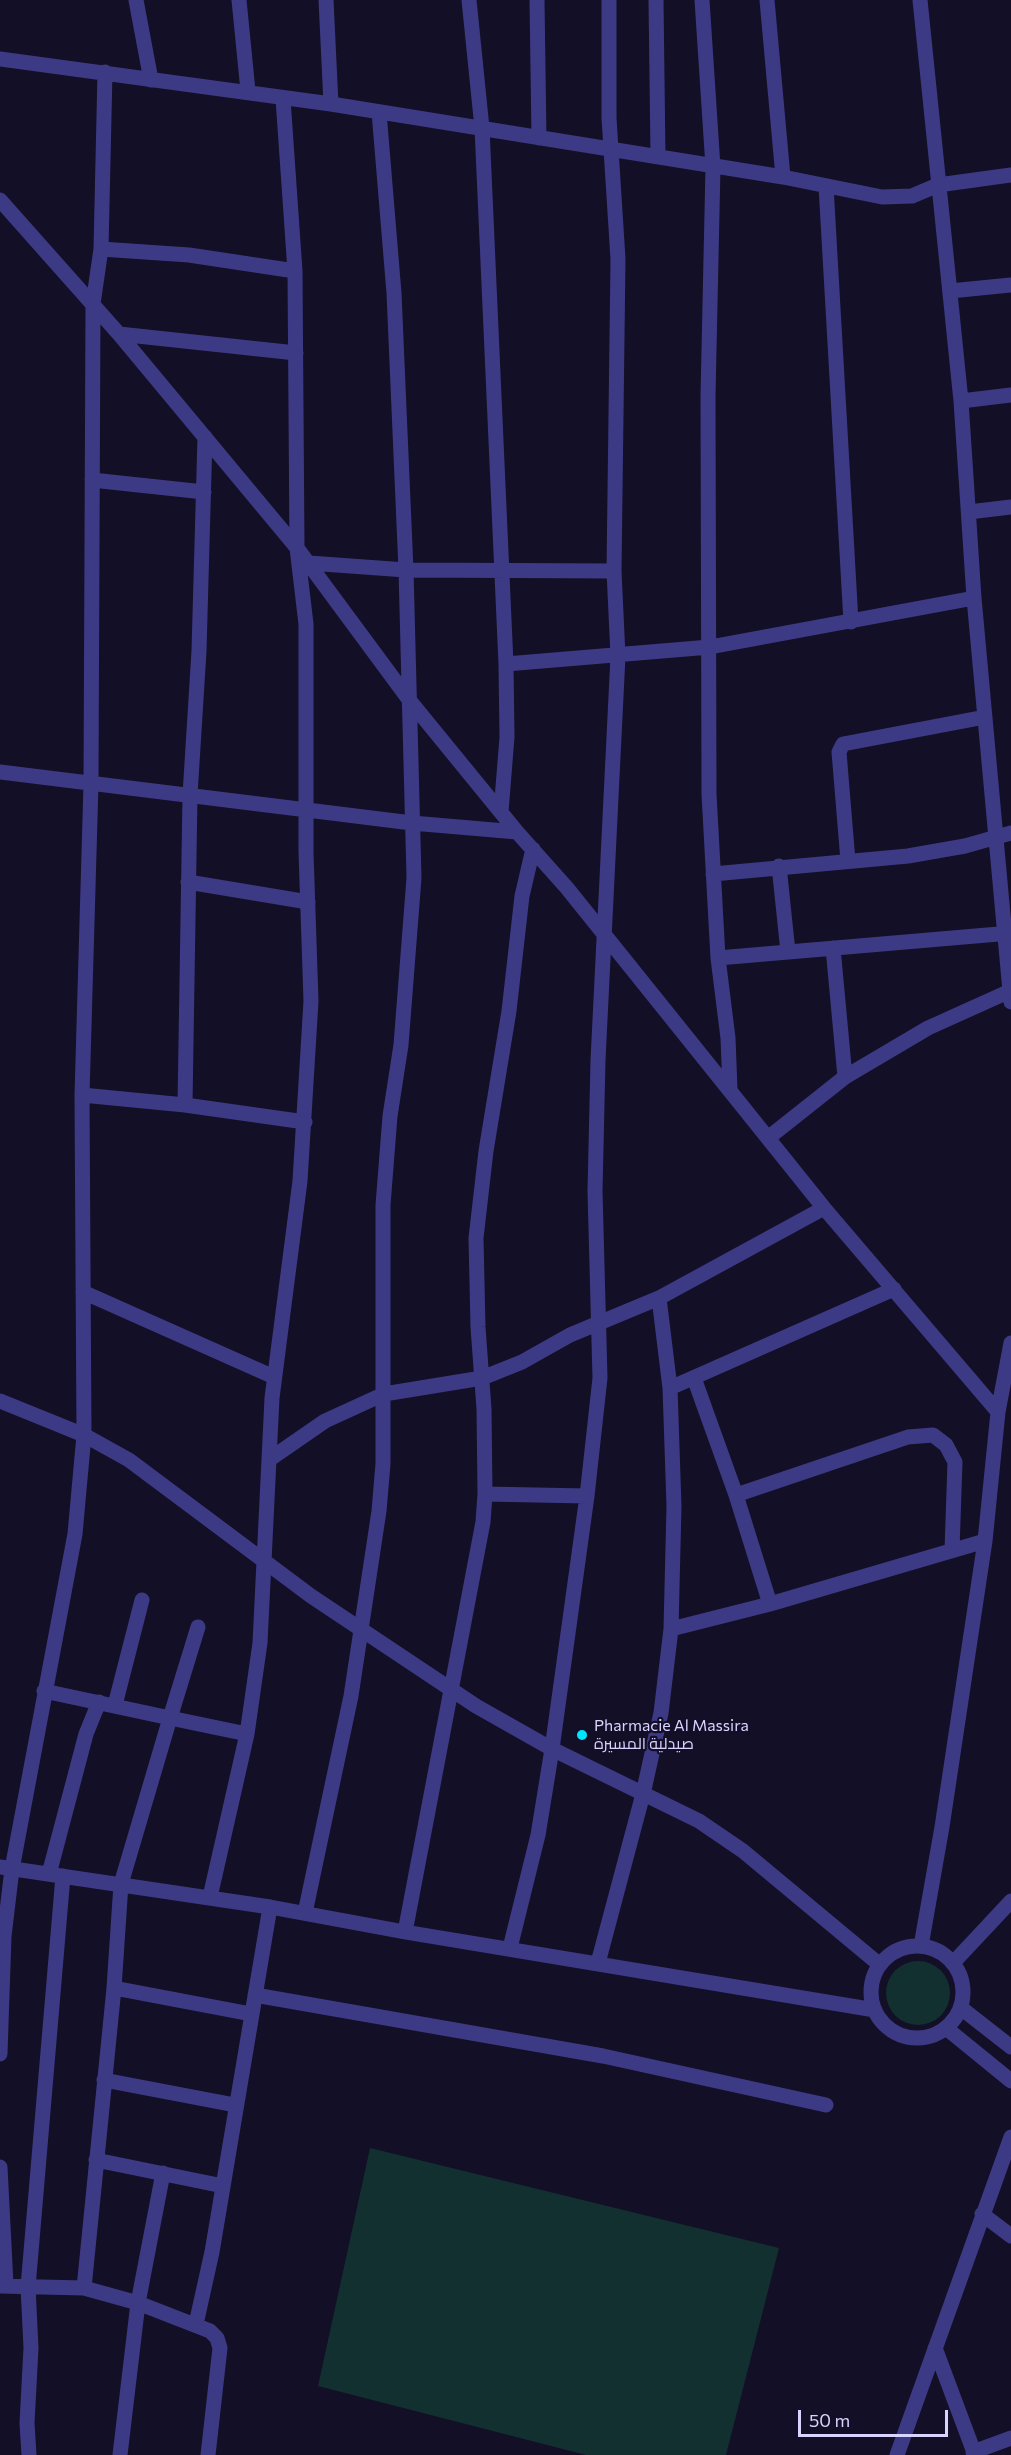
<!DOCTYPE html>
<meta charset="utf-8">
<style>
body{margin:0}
#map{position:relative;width:1011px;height:2455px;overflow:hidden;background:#130f26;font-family:Commissioner,sans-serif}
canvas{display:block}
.scale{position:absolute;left:798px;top:2410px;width:150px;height:27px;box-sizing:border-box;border:3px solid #d9d4ff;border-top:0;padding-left:8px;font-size:18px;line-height:21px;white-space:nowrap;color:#d9d4ff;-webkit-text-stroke:4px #130f26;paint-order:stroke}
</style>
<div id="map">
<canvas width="1011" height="2455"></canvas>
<div class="scale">50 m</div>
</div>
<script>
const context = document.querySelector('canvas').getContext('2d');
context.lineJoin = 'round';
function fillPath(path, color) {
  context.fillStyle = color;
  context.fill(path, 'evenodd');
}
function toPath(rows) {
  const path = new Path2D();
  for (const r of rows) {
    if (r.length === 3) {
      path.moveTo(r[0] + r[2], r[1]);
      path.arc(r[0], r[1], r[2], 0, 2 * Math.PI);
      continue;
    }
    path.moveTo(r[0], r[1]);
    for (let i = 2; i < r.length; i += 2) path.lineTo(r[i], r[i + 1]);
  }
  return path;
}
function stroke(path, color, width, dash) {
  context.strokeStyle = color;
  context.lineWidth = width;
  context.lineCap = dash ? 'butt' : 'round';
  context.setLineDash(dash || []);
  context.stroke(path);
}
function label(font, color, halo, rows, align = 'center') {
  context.font = font + ' Commissioner,Cairo,sans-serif';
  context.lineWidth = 4.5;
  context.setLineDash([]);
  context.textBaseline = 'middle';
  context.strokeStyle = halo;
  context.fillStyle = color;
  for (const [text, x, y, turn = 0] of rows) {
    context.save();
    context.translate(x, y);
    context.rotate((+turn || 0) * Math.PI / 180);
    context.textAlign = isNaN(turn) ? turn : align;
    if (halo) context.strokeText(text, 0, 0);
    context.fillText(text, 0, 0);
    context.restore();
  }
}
fillPath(toPath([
 [918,1993,32],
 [370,2148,779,2248,726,2455,586,2455,318,2386]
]), '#12302f');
stroke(toPath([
 [136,0,151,80],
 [239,0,248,91],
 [326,0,331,104],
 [469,0,482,128,506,664,507,737,501,812],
 [537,0,539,138],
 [656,0,658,156],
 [702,0,713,167,708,396,709,794,718,958,728,1038,730,1089],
 [767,0,783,177],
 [920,0,961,401,974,598,1011,1002],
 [0,59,331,104,783,177,882,197,912,196,938,185,1011,175],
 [826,186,851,622],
 [0,200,119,334,297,548,410,701,517,832],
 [101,249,189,255,295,271],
 [950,291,1011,285],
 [119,334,296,353],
 [961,401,1011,395],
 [92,480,204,492],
 [969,512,1011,507],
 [309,563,406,570,614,571],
 [506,664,710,647,974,598],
 [0,772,412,823,517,832,567,888,824,1208,998,1412],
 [848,861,839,752,843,744,985,717],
 [779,866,788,952],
 [713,874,908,856,965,846,1011,833],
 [188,882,308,902],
 [833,948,845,1077],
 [718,958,1011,933],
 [82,1095,185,1105,305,1122],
 [185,1105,190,795,199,651,205,437],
 [768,1138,845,1077,928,1028,1010,991],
 [83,1292,274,1377],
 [694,1378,736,1495,770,1604],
 [670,1388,894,1289],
 [0,1401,84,1435,129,1460,311,1596,476,1706,552,1749,699,1821,743,1851,880,1965],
 [270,1459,325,1421,384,1394,482,1378,522,1362,570,1335,659,1298,824,1208],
 [485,1494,587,1496],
 [736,1495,908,1437,933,1435,946,1445,955,1462,952,1550],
 [671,1629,770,1604,985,1541],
 [44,1691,170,1718,198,1627],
 [115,1705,142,1600],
 [0,1867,270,1907,405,1932,875,2010],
 [49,1874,86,1734,99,1702],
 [210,1897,247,1734,260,1643,272,1398,300,1181,311,1001,306,852,306,624,297,548,295,271,283,99],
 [305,1913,351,1696,379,1511,383,1464,383,1205,390,1116,401,1045,414,878,406,570,394,293,379,112],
 [405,1932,483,1522,485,1494,484,1409,478,1327,476,1238,486,1151,509,1011,522,896,533,849],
 [921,1946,942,1827,985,1541,998,1412,1011,1343],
 [917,1992,46],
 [510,1948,538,1835,552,1749,587,1496,600,1378,595,1191,598,1060,618,656,614,571,618,259,609,118,609,0],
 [598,1963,643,1794,661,1713,671,1629,674,1506,670,1388,659,1298],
 [953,1963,1011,1901],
 [114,1988,251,2014],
 [255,1995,603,2056,826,2105],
 [961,2008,1011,2047],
 [946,2028,1011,2081],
 [0,2054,4,1936,12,1869,75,1534,84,1435,82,1095,91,784,93,304,101,249,105,72],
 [104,2080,235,2105],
 [96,2160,223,2186],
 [0,2167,6,2285],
 [982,2214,1011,2236],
 [0,2286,84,2288,138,2303,210,2331,217,2338,220,2348,208,2455],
 [84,2288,114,1988,121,1884,170,1718,247,1734],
 [196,2324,212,2252,270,1907],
 [935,2348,975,2455],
 [973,2452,1011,2438],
 [29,2455,27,2423,31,2348,28,2287,63,1876],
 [120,2455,138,2303,163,2173],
 [897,2455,1011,2137]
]), '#3d3a85', 15);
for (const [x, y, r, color] of [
 [582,1735,6,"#00e5ff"]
]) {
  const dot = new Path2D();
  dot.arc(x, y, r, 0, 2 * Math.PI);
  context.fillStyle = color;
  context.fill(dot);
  stroke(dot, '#130f26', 2);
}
label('16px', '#d9d4ff', '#130f26', [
 ["Pharmacie Al Massira",594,1726],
 ["صيدلية المسيرة",594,1744]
], 'left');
</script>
